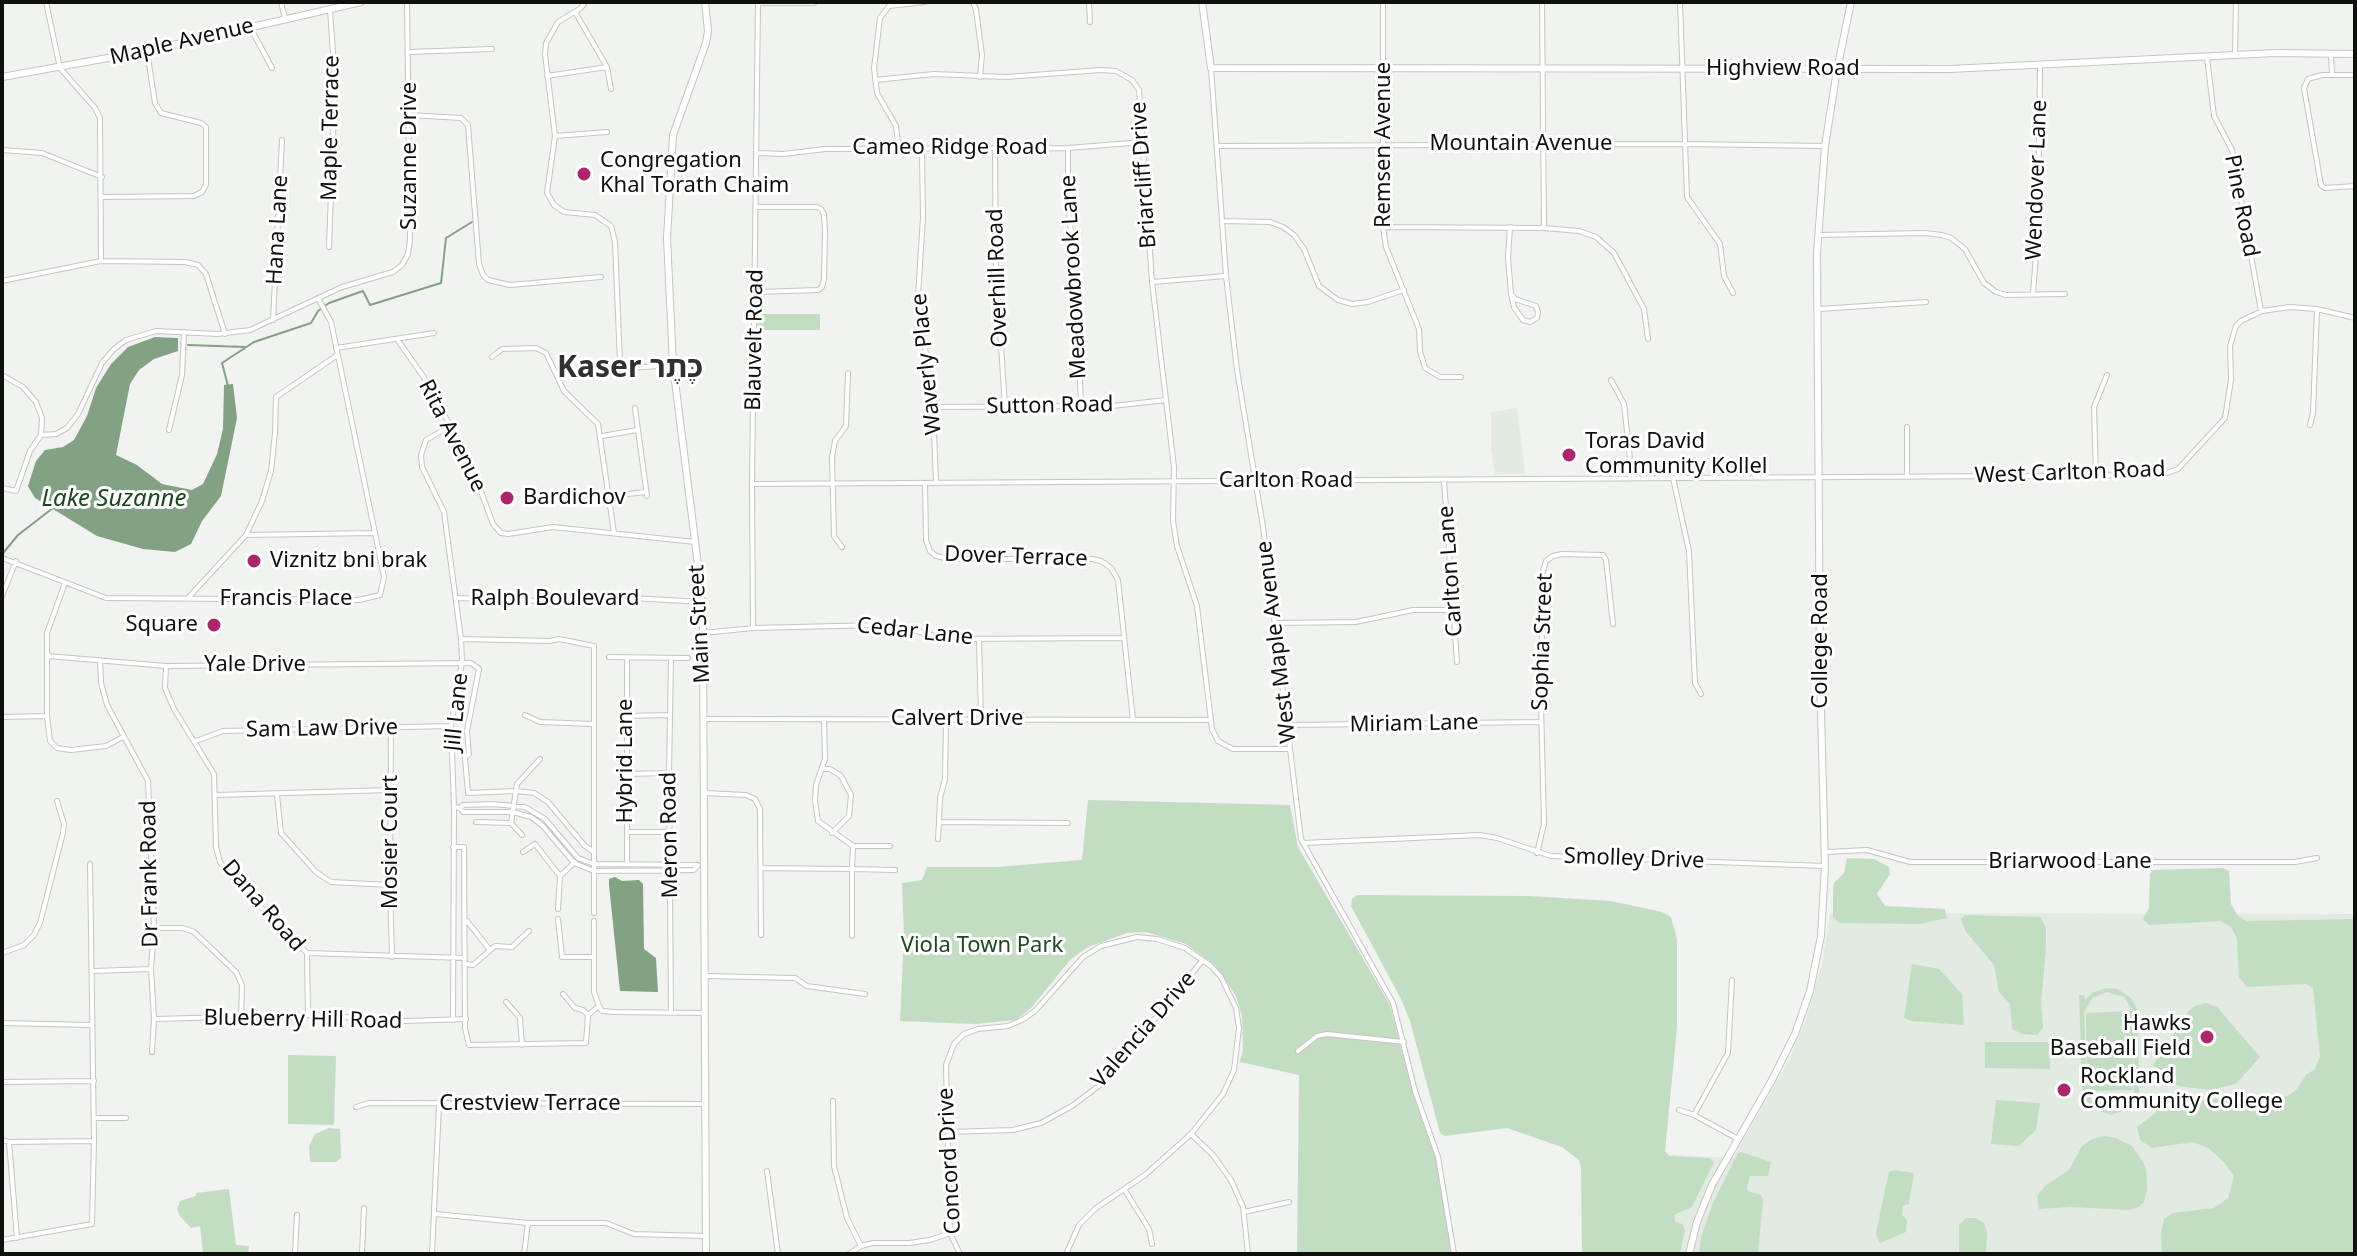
<!DOCTYPE html>
<meta charset="utf-8">
<style>
body{margin:0}
#map{position:relative;width:2357px;height:1256px;overflow:hidden;background:#f0f3f0;font-family:"Noto Sans",sans-serif}
canvas{display:block}
.frame{position:absolute;inset:0;border:4px solid #0e100e;pointer-events:none}
</style>
<div id="map">
<canvas width="2357" height="1256"></canvas>
<div class="frame"></div>
</div>
<script>
const context = document.querySelector('canvas').getContext('2d');
context.lineJoin = 'round';
function fillPath(path, color) {
  context.fillStyle = color;
  context.fill(path, 'evenodd');
}
function toPath(rows) {
  const path = new Path2D();
  for (const r of rows) {
    path.moveTo(r[0], r[1]);
    for (let i = 2; i < r.length; i += 2) path.lineTo(r[i], r[i + 1]);
  }
  return path;
}
function stroke(path, color, width, dash) {
  context.strokeStyle = color;
  context.lineWidth = width;
  context.lineCap = dash ? 'butt' : 'round';
  context.setLineDash(dash || []);
  context.stroke(path);
}
function label(font, color, halo, rows, align = 'center') {
  context.font = font + ' "Noto Sans","Noto Sans Hebrew",sans-serif';
  context.lineWidth = 6;
  context.setLineDash([]);
  context.textBaseline = 'middle';
  context.strokeStyle = halo;
  context.fillStyle = color;
  for (const [text, x, y, turn = 0] of rows) {
    context.save();
    context.translate(x, y);
    context.rotate((+turn || 0) * Math.PI / 180);
    context.textAlign = isNaN(turn) ? turn : align;
    if (halo) context.strokeText(text, 0, 0);
    context.fillText(text, 0, 0);
    context.restore();
  }
}
fillPath(toPath([
 [1517,408,1525,474,1495,474,1491,448,1491,412],
 [1830,913,2355,914,2355,1254,1583,1254,1586,1150,1733,1158,1789,1060,1805,1022,1822,964]
]), '#e2ebe1');
fillPath(toPath([
 [756,314,820,314,820,330,755,330],
 [1088,800,1290,805,1298,847,1390,1005,1413,1093,1438,1157,1451,1254,1297,1254,1299,1075,1240,1062,1243,1049,1242,1016,1236,996,1215,965,1186,944,1146,932,1127,933,1088,947,1071,959,1031,1008,1016,1020,975,1024,900,1021,904,936,902,883,922,880,927,867,997,867,1082,860],
 [1847,858,1874,859,1889,867,1890,874,1877,894,1885,906,1945,909,1947,918,1920,924,1840,923,1833,918,1833,890,1834,883,1844,873],
 [2223,868,2229,871,2231,904,2238,916,2247,921,2355,919,2355,1254,2162,1254,2161,1231,2164,1219,2173,1213,2214,1208,2228,1198,2234,1176,2223,1161,2208,1148,2193,1142,2152,1148,2140,1140,2137,1127,2158,1111,2163,1101,2288,1096,2297,1089,2306,1075,2315,1069,2320,1057,2313,988,2306,984,2247,987,2239,977,2237,938,2231,927,2221,921,2149,925,2143,919,2149,908,2150,874,2153,870],
 [1357,895,1528,896,1611,901,1662,912,1671,917,1677,939,1677,1028,1665,1151,1669,1156,1709,1158,1714,1162,1692,1207,1674,1215,1675,1221,1682,1224,1685,1230,1680,1254,1582,1254,1581,1168,1579,1160,1562,1147,1507,1128,1445,1136,1440,1133,1410,1021,1401,999,1351,906,1352,899],
 [1965,915,2040,917,2046,928,2046,949,2041,1003,2043,1028,2037,1035,2022,1034,2012,1029,2010,1004,1999,992,1994,965,1966,932,1961,919],
 [1912,964,1939,969,1962,994,1964,1025,1911,1021,1904,1018],
 [2106,988,2117,989,2130,997,2136,1007,2138,1017,2139,1092,2128,1109,2111,1115,2092,1108,2085,1099,2082,1088,2079,995,2084,995,2085,1000,2092,993],
 [2107,992,2124,997,2133,1011,2086,1013,2087,1090,2084,1013,2092,998],
 [2133,1014,2134,1092,2131,1100,2121,1108,2102,1109,2092,1101,2087,1091,2133,1090],
 [2206,1003,2217,1007,2260,1057,2236,1084,2211,1090,2178,1086,2153,1065,2189,1011,2195,1006],
 [1985,1042,2050,1042,2050,1069,1985,1068],
 [288,1055,336,1056,334,1125,288,1124],
 [1996,1100,2040,1103,2036,1130,2019,1146,1991,1144],
 [329,1128,340,1129,341,1158,336,1162,310,1162,309,1146,315,1134],
 [2105,1136,2116,1138,2132,1146,2143,1162,2146,1170,2147,1190,2144,1202,2139,1207,2129,1210,2070,1207,2039,1209,2037,1196,2045,1186,2069,1170,2082,1146,2092,1139],
 [1741,1152,1771,1162,1768,1176,1750,1176,1747,1188,1748,1191,1761,1195,1763,1199,1758,1254,1699,1254,1701,1237,1713,1203,1738,1153],
 [1894,1170,1914,1173,1909,1204,1903,1206,1902,1215,1907,1220,1906,1232,1880,1243,1876,1234,1880,1213,1889,1172],
 [229,1189,236,1245,249,1246,248,1254,203,1254,200,1226,191,1228,180,1216,177,1209,180,1201,196,1196,196,1193],
 [1966,1218,1976,1218,1984,1223,1987,1232,1986,1254,1959,1254,1959,1225]
]), '#c2ddc1');
fillPath(toPath([
 [155,337,178,338,178,351,154,359,139,370,130,384,116,455,137,465,162,484,192,490,203,484,217,454,223,429,224,385,233,384,237,418,221,496,202,521,191,544,175,552,143,549,97,536,35,498,28,486,36,461,45,450,63,447,74,440,87,416,96,388,111,364,128,347],
 [615,877,622,881,639,880,643,884,644,949,656,958,658,992,620,991,609,885,609,879]
]), '#83a283');
stroke(toPath([
 [188,345,245,347],
 [228,386,222,363,254,342,311,323,318,311,329,303,363,291,370,305,441,283,446,238,472,222],
 [4,552,18,535,53,508]
]), '#83a283', 2);
const minor = toPath([
 [281,2,285,18],
 [585,2,581,8,558,22,546,43,545,54,555,136,547,193,554,205,564,212,595,215,611,226,615,242,620,363,630,368,673,365],
 [973,2,976,10,982,55,980,77],
 [1089,2,1090,22],
 [1383,2,1383,227,1386,247,1419,329,1420,351,1425,368,1440,377,1461,377],
 [1542,2,1544,228],
 [1680,2,1687,197,1720,244,1724,276,1733,293],
 [758,3,814,3],
 [575,12,607,67,611,89],
 [250,27,272,68],
 [410,52,492,49],
 [2331,54,2332,74],
 [2235,55,2236,2],
 [2207,57,2214,116,2232,150,2261,311],
 [1211,68,1226,276,1237,370,1263,527,1301,839,1393,1003,1415,1091,1438,1157,1454,1254],
 [2355,75,2322,75,2308,79,2304,88,2321,185,2325,188,2355,186],
 [547,76,607,67],
 [875,80,934,74,1006,77,1101,70,1116,71,1132,80,1139,90,1152,282,1174,467,1173,521,1177,546,1197,606,1212,729,1218,741,1233,749,1289,749],
 [409,115,461,118,468,125,479,264,483,275,488,280,510,285,601,277],
 [555,136,607,132],
 [1217,146,1685,144,1825,146],
 [1068,148,1068,201,1077,299,1081,406],
 [2,150,42,153,102,177],
 [899,150,896,126,877,93,874,68,880,18,889,6,925,2],
 [922,150,923,218,918,295,933,407,936,482],
 [995,150,996,268,1005,407],
 [758,153,783,154,825,149,1068,148,1143,142],
 [102,197,194,196,202,192,206,185,206,127,201,123,161,113,155,103,147,51],
 [1222,221,1270,222,1283,227,1294,235,1304,249,1319,286,1338,300,1352,304,1368,302,1404,290],
 [1383,227,1544,228,1579,231,1596,237,1614,253,1644,309,1648,339],
 [1510,227,1508,258,1511,294,1515,299,1536,306,1538,312,1537,318,1530,322,1523,320,1514,307,1511,294],
 [1818,235,1925,233,1942,235,1951,238,1965,249,1984,283,1996,292,2006,295,2065,294],
 [329,247,335,83,330,9],
 [101,261,185,262,198,265,206,274,225,334],
 [2,281,101,261,100,118,95,108,60,68,46,2],
 [1152,282,1226,276],
 [756,292,818,290,822,287,824,279,825,231,824,214,821,209,817,207,758,207],
 [2033,294,2038,229,2040,66],
 [1819,309,1926,302],
 [273,320,282,140],
 [397,339,423,376,470,462,493,524,501,533,508,534,553,527,695,542],
 [336,348,434,333],
 [492,357,502,349,536,348,546,353,564,391,598,424,614,533],
 [2,375,23,387,36,402,42,418,41,435,30,451,16,491,2,488],
 [1611,380,1624,404,1632,478],
 [933,407,1112,406,1166,400],
 [635,408,647,496],
 [2310,425,2313,413,2317,309],
 [450,426,426,440,421,455,422,467,444,512,461,639,462,662,451,726,454,807,453,1020],
 [169,430,182,375,184,332],
 [41,435,56,434,67,428,78,414,102,363,114,349,126,340,156,331,218,334,250,330,342,287,393,272,402,265,408,254,410,240,407,2],
 [602,436,637,430],
 [2096,475,2094,407,2107,375],
 [1907,476,1907,427],
 [1673,478,1689,551,1695,683,1701,694],
 [1444,480,1457,662],
 [925,483,926,540,930,551,936,556,950,559,1092,559,1101,561,1111,568,1118,580,1133,720],
 [752,484,2161,475,2178,469,2225,418,2231,380,2230,346,2236,326,2241,321,2262,311,2290,307,2317,309,2355,318],
 [610,496,646,492],
 [246,535,375,533],
 [842,547,834,536,832,457,835,441,846,426,848,373],
 [2,558,106,598,359,600,380,595,384,577,375,533,331,322,318,298],
 [65,583,47,633,47,716,50,741,57,748,71,750,106,746,123,737],
 [2,596,16,561],
 [188,598,246,535,262,501,271,471,275,433,276,397,336,356],
 [456,598,543,601,580,595,702,602],
 [1275,623,1356,622,1413,610,1453,610],
 [753,628,879,625,899,626,945,639,1124,638],
 [703,633,753,628,752,484,758,2],
 [462,639,550,641,559,639,594,646,594,913],
 [979,639,981,719],
 [48,656,166,666,471,663,479,669,467,731,469,754,465,758,468,793,516,791,534,793,548,802,585,846,594,852],
 [609,657,688,658],
 [671,659,669,773,671,1012],
 [100,660,101,683,107,705,148,781,154,928,151,969,154,1019,152,1052],
 [166,666,165,688,174,709,214,774,216,847,220,862,232,878,307,953,308,1015],
 [525,715,540,722,593,724],
 [625,716,669,715],
 [2,717,47,716],
 [703,719,1211,720],
 [824,719,825,759,816,785,815,800,818,821,853,846,890,846],
 [946,719,945,779,940,798,939,822,1068,823],
 [1287,725,1540,722],
 [391,728,390,885,392,957],
 [196,741,223,731,451,726],
 [824,769,830,769,841,776,851,795,849,816,832,833],
 [626,774,669,773],
 [704,793,746,795,755,799,760,809,761,935],
 [216,795,390,790],
 [277,795,281,833,316,872,331,882,390,885],
 [454,807,460,808,463,812,513,812,531,817,542,825,574,863,594,871,694,870,698,865],
 [460,808,463,805,493,804,525,807,545,819,578,858,594,864,697,865],
 [476,822,511,823],
 [627,832,669,832],
 [522,835,511,823,517,784,540,759],
 [938,839,939,822],
 [1303,843,1480,835,1497,838,1551,856,1825,866],
 [453,847,464,847,465,1028,469,1045,586,1043,588,1015,599,1006,602,1011,615,1012,705,1013],
 [523,852,535,844,560,876],
 [1825,852,1867,850,1910,862,2295,862,2317,858],
 [1537,853,1544,824,1540,664,1543,619,1541,577,1546,561,1553,556,1562,554,1603,555,1606,560,1613,624],
 [627,864,627,658],
 [761,868,852,869,853,846],
 [558,909,560,876,575,862],
 [558,919,562,957,594,957],
 [467,921,490,950],
 [594,921,594,992,599,1006],
 [154,928,183,928,194,932,236,972,242,985,241,1018],
 [852,936,852,869,895,870],
 [2,953,24,945,34,935,40,923,63,833,64,824,57,801],
 [307,953,464,958],
 [466,964,473,965,495,946,512,947,529,931],
 [93,971,151,969],
 [704,976,795,978,807,986,865,994],
 [563,994,575,1008,583,1010,588,1015],
 [506,1002,520,1018,522,1045],
 [154,1019,308,1015,340,1016,376,1022,466,1019],
 [2,1023,91,1025],
 [1298,1051,1317,1036,1327,1034,1404,1042],
 [2,1082,94,1081],
 [833,1101,834,1166,847,1218,861,1246],
 [356,1107,369,1103,706,1104],
 [1679,1110,1694,1115,1738,1139],
 [1694,1115,1728,1053,1732,980],
 [94,1118,126,1118],
 [947,1132,1013,1130,1041,1123,1072,1106,1100,1085,1203,960],
 [1191,1134,1213,1155,1231,1180,1243,1207,1248,1254],
 [2,1140,9,1142,94,1141],
 [9,1142,17,1238],
 [767,1171,778,1254],
 [1124,1189,1149,1229,1152,1244],
 [1244,1212,1289,1202],
 [435,1214,528,1223,606,1223,634,1234,706,1236],
 [2,1240,92,1224,94,1141,90,864],
 [295,1254,297,1215],
 [362,1254,364,1208],
 [432,1254,439,1105],
 [524,1254,528,1223],
 [849,1254,861,1246,873,1243,909,1243,930,1240,950,1233],
 [960,1254,950,1233,946,1065,954,1044,964,1034,978,1029,1008,1026,1022,1020,1035,1011,1083,957,1101,946,1137,937,1157,939,1185,948,1211,966,1221,977,1236,1008,1239,1028,1234,1070,1223,1094,1191,1134,1145,1175,1096,1208,1079,1225,1066,1254]
]);
const tertiary = toPath([
 [1202,2,1211,68,1950,69,2275,53,2355,54],
 [2,77,147,51,361,2],
 [1689,1254,1697,1222,1712,1185,1772,1080,1795,1034,1810,991,1821,936,1825,866,1820,672,1817,253,1825,146,1837,70,1851,2]
]);
const secondary = toPath([
 [705,2,708,31,706,43,673,135,667,238,673,365,701,589,703,633,706,1254]
]);
stroke(minor, '#c3c6c3', 6);
stroke(tertiary, '#c3c6c3', 8);
stroke(secondary, '#c3c6c3', 8);
stroke(minor, '#fff', 4);
stroke(tertiary, '#fff', 6);
stroke(secondary, '#fff', 6);
for (const [x, y, r, color] of [
 [584,174,8,"#ad256b"],
 [1569,455,8,"#ad256b"],
 [507,498,8,"#ad256b"],
 [254,561,8,"#ad256b"],
 [214,625,8,"#ad256b"],
 [2207,1037,8,"#ad256b"],
 [2064,1090,8,"#ad256b"]
]) {
  const dot = new Path2D();
  dot.arc(x, y, r, 0, 2 * Math.PI);
  context.fillStyle = color;
  context.fill(dot);
  stroke(dot, '#fff', 3);
}
label('22px', '#0e100e', '#fff', [
 ["Maple Avenue",182,42,-13],
 ["Highview Road",1783,69],
 ["Maple Terrace",331,128,-89],
 ["Mountain Avenue",1521,144],
 ["Remsen Avenue",1384,145,-90],
 ["Cameo Ridge Road",950,148],
 ["Suzanne Drive",410,156,-90],
 ["Briarcliff Drive",1144,175,-94],
 ["Wendover Lane",2037,180,-88],
 ["Pine Road",2241,206,79],
 ["Hana Lane",278,230,-87],
 ["Meadowbrook Lane",1074,277,-93],
 ["Overhill Road",998,278,-92],
 ["Blauvelt Road",755,340,-89],
 ["Waverly Place",927,364,-96],
 ["Sutton Road",1050,406,-1],
 ["Rita Avenue",452,436,63],
 ["West Carlton Road",2070,473,-2],
 ["Carlton Road",1286,481],
 ["Dover Terrace",1016,557,2],
 ["Carlton Lane",1451,571,-94],
 ["Francis Place",286,599],
 ["Ralph Boulevard",555,599],
 ["Main Street",700,624,-93],
 ["Cedar Lane",915,632,6],
 ["College Road",1821,641,-90],
 ["West Maple Avenue",1277,642,-97],
 ["Sophia Street",1543,642,-88],
 ["Yale Drive",255,665],
 ["Jill Lane",457,712,-84],
 ["Calvert Drive",957,719],
 ["Miriam Lane",1414,724,-1],
 ["Sam Law Drive",322,729,-1],
 ["Hybrid Lane",626,761,-90],
 ["Meron Road",670,835,-91],
 ["Mosier Court",391,842,-90],
 ["Smolley Drive",1634,859,2],
 ["Briarwood Lane",2070,862],
 ["Dr Frank Road",150,874,-91],
 ["Dana Road",263,906,49],
 ["Blueberry Hill Road",303,1020,1],
 ["Valencia Drive",1144,1030,-49],
 ["Crestview Terrace",530,1104],
 ["Concord Drive",950,1161,-93]
]);
label('22px', '#0e100e', '#fff', [
 ["Congregation",600,161],
 ["Khal Torath Chaim",600,186],
 ["Toras David",1585,442],
 ["Community Kollel",1585,467],
 ["Bardichov",523,498],
 ["Viznitz bni brak",270,561],
 ["Square",198,625,"right"],
 ["Hawks",2191,1024,"right"],
 ["Baseball Field",2191,1049,"right"],
 ["Rockland",2080,1077],
 ["Community College",2080,1102]
], 'left');
label('22px', '#1b491e', '#fff', [
 ["Viola Town Park",982,946]
]);
label('italic 24px', '#1b491e', '#fff', [
 ["Lake Suzanne",114,499]
]);
label('bold 30px', '#2e312e', '#fff', [
 ["Kaser כֶּתֶר",630,368]
]);
</script>
